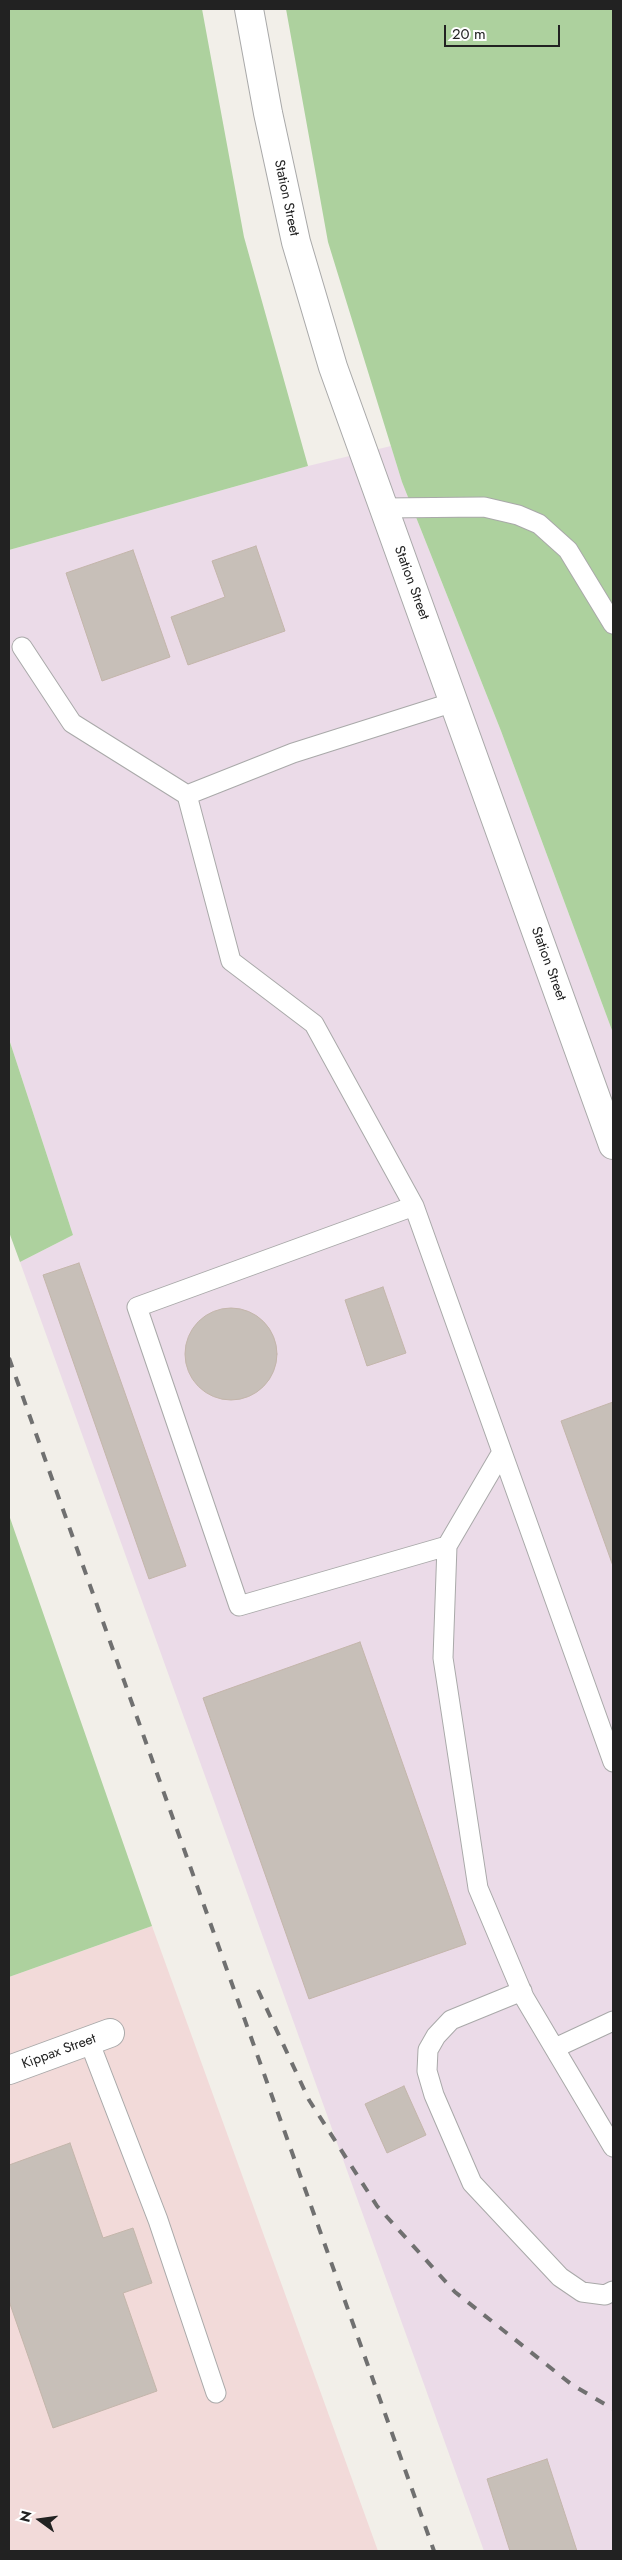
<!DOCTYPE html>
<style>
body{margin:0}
#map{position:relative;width:622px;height:2560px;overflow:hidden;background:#f2efe9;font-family:Jost,sans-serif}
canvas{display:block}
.frame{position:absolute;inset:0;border:10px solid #222;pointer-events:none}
.north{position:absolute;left:15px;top:2495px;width:50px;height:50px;-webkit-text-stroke:4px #fff;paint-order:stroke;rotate:284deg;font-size:14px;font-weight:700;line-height:20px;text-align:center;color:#222}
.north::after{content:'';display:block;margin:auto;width:18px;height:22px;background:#222;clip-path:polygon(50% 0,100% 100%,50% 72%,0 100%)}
.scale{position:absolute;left:444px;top:25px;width:116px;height:22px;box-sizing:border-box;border:2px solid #222;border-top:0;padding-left:6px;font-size:15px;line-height:18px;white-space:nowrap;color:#222;-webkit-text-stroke:4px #fff;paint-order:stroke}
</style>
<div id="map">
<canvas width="622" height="2560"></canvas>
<div class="frame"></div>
<div class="north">N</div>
<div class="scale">20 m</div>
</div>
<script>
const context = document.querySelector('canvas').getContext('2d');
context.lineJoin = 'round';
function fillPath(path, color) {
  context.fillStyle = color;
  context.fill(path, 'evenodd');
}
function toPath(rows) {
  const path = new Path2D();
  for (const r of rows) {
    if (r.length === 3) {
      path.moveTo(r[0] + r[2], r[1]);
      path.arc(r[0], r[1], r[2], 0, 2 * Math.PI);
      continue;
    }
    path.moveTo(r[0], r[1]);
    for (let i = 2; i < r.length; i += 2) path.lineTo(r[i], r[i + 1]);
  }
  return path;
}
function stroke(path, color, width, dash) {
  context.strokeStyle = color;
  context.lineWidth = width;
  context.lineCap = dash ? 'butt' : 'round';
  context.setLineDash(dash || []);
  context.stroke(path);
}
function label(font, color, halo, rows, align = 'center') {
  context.font = font + ' Jost,sans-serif';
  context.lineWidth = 4;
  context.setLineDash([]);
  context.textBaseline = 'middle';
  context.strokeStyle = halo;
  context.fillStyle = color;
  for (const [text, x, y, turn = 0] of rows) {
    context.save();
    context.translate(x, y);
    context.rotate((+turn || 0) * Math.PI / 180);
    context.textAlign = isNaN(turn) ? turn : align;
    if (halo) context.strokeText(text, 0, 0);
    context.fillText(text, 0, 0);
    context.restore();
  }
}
fillPath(toPath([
 [152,1926,378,2551,9,2551,9,1977]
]), '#f2dad9');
fillPath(toPath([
 [391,446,402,482,501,731,613,1033,613,2551,484,2551,20,1262,73,1235,9,1039,9,550,308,466]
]), '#ebdbe8');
fillPath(toPath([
 [9,9,202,9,244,237,308,466,9,550],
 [286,9,613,9,613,1033,501,731,402,482,328,242],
 [9,1039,73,1235,20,1262,9,1232],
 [9,1515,152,1926,9,1977]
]), '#add19e');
const building = toPath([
 [256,546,285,631,188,665,171,617,225,597,212,561,256,546],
 [133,550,170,657,102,681,66,573,133,550],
 [79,1263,186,1566,149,1579,43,1275,79,1263],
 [383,1287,406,1353,367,1366,345,1300,383,1287],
 [231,1354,46],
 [613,1402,613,1566,561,1421,613,1402],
 [360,1642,466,1944,309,1999,203,1698,360,1642],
 [404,2086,426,2135,387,2153,365,2104,404,2086],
 [70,2143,103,2238,133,2228,152,2283,123,2293,157,2391,53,2428,9,2301,9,2165,70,2143],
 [547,2459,577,2551,510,2551,487,2479,547,2459]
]);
fillPath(building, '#c7bfb8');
stroke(building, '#c4b6ab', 1);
const lane = toPath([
 [384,508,484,507,518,515,539,524,568,550,613,624],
 [22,647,72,723,187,795,231,961,314,1024,414,1206,502,1452,447,1546,443,1658,478,1888,524,1997,613,2147],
 [187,795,293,753,454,702],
 [414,1206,137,1307,239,1606,447,1546],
 [502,1452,613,1762],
 [522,1991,451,2020,436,2036,428,2050,427,2071,434,2095,472,2183,560,2277,582,2292,605,2295,613,2291],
 [89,2041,158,2220,216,2393],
 [555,2048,613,2021]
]);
const street = toPath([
 [249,9,268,113,296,242,333,367,613,1145],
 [9,2070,110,2033]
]);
stroke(lane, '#a9a9a9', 21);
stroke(street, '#a9a9a9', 30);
stroke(lane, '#fff', 19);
stroke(street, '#fff', 28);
stroke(toPath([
 [9,1358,434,2551],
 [258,1990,309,2100,377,2206,455,2292,571,2384,613,2409]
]), '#707070', 4, [10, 10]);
label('14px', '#222', '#fff', [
 ["Station Street",286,198,78],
 ["Station Street",411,583,70],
 ["Station Street",548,964,70],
 ["Kippax Street",59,2052,-20]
]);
</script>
